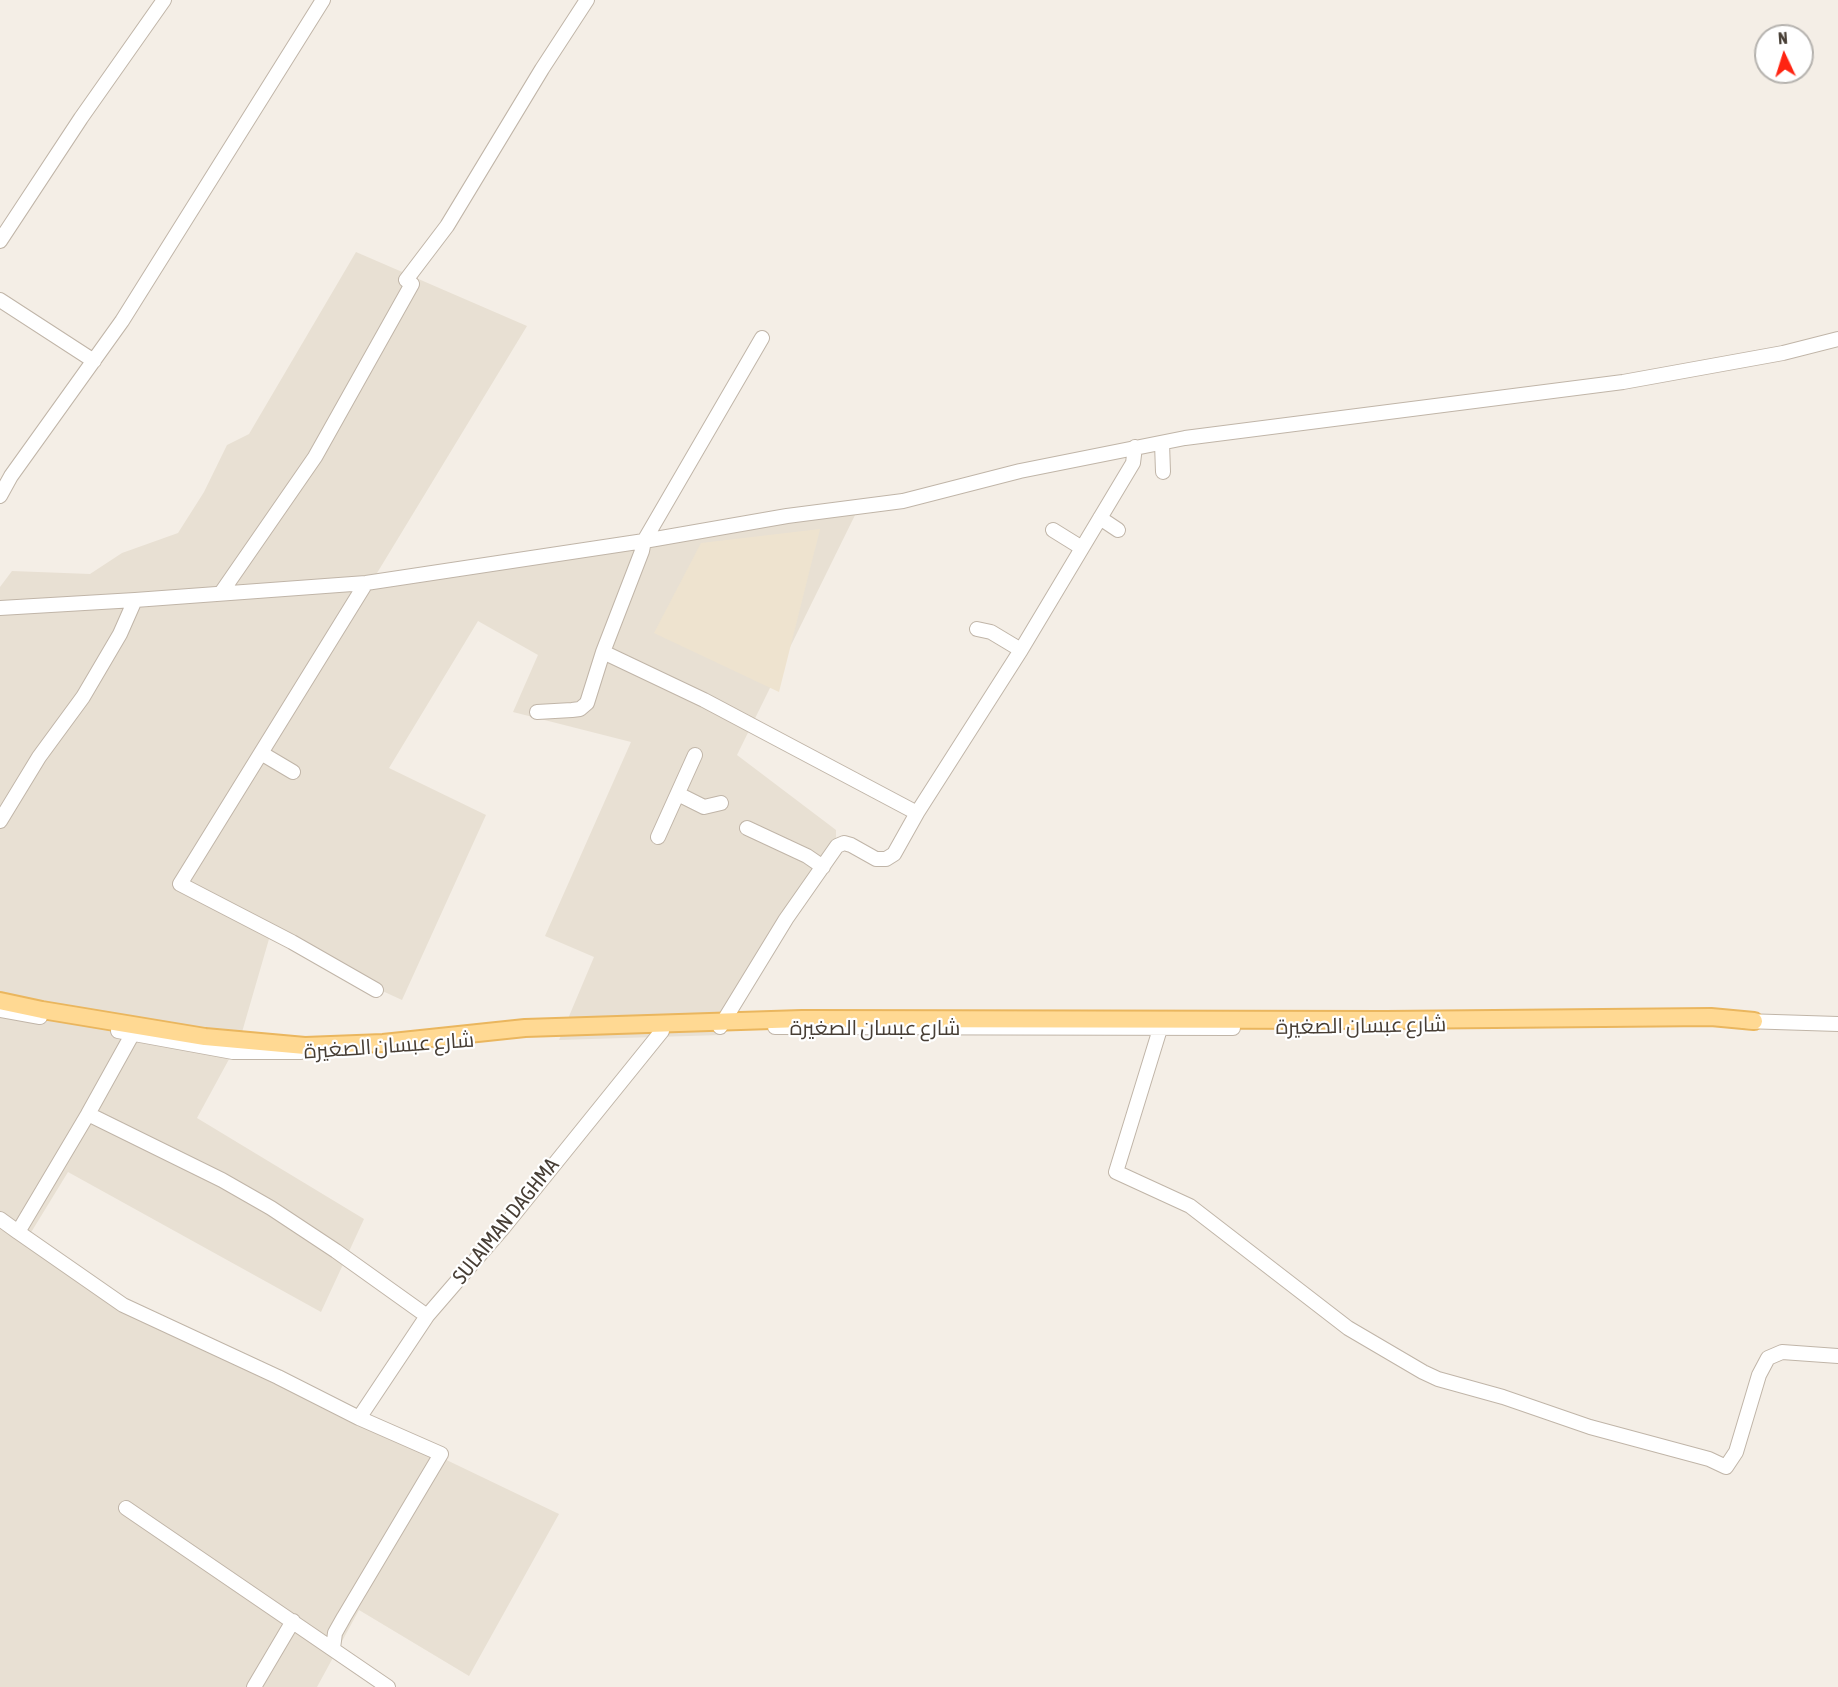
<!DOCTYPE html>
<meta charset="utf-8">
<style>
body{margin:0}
#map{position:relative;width:1838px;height:1687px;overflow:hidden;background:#f4eee6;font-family:"Asap Condensed",sans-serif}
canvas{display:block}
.north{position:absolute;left:1754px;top:24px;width:60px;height:60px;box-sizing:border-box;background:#fff;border:2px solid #b5b2ae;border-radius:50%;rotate:356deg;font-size:16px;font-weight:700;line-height:24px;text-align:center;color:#473e35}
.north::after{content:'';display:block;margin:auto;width:21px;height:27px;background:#ff2411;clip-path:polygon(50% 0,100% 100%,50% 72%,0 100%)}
</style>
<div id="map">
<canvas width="1838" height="1687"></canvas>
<div class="north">N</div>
</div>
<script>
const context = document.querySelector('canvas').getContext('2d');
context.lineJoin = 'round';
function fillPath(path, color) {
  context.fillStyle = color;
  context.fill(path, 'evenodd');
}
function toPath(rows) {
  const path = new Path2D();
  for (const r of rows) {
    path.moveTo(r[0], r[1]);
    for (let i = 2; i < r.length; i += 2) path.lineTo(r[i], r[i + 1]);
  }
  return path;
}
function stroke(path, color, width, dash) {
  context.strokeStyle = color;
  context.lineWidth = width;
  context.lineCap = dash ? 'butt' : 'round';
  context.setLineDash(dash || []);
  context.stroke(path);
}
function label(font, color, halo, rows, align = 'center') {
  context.font = font + ' "Asap Condensed",Cairo,sans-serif';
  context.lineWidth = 4.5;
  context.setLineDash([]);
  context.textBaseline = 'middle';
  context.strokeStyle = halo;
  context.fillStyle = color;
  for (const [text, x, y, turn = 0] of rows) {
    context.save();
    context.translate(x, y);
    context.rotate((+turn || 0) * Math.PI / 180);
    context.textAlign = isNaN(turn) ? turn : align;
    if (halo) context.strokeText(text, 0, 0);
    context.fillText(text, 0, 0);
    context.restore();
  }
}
fillPath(toPath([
 [356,252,527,326,374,578,858,509,737,755,836,830,836,840,721,1035,559,1040,594,957,545,936,631,742,513,712,538,655,478,621,389,768,486,815,402,1000,269,939,240,1039,197,1118,364,1219,321,1312,68,1172,27,1239,166,1330,359,1418,559,1514,469,1676,359,1610,317,1687,0,1687,0,587,12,571,90,574,122,553,178,533,204,492,227,445,249,434]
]), '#e8e0d3');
fillPath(toPath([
 [820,529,779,692,654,633,701,543]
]), '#eee3cf');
const minor = toPath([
 [0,241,81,118,164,0],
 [0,300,94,361],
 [762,338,644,541,642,551,603,652,704,700,917,813],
 [1162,443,1163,472],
 [0,496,11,476,122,321,323,0],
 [1100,518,1118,530],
 [1053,530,1082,548],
 [366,583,180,884,292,942,376,990],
 [221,593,315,457,412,284,406,280,447,226,542,69,587,0],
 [0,608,135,600,366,583,644,541,787,516,903,501,1020,471,1185,438,1623,382,1783,353,1838,339],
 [977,629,991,632,1021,650],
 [537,712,572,710,580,709,587,703,603,652],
 [261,753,293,772],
 [678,794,704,807,721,803],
 [0,821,39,757,83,697,120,634,135,600],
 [747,828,807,856,823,867],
 [658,837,695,755],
 [0,1010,40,1017],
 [1744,1021,1838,1024],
 [720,1027,786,919,837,846,844,843,851,845,876,859,886,859,894,854,917,813,1021,650,1133,463,1135,447],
 [775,1027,1233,1028],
 [1160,1029,1116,1172,1190,1206,1348,1328,1423,1372,1438,1379,1503,1397,1590,1427,1709,1459,1726,1467,1736,1452,1759,1375,1768,1358,1782,1352,1838,1356],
 [118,1031,233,1052,301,1052],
 [133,1033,88,1114,18,1232,123,1305,278,1377,359,1418,441,1454,344,1617,335,1633,333,1648],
 [88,1114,222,1180,271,1208,336,1251,427,1316],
 [0,1219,18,1232],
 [359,1418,427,1316,503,1228,662,1031],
 [126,1508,388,1687],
 [254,1687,293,1621]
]);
const major = toPath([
 [0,1001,42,1010,205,1037,305,1046,383,1043,525,1028,802,1019,1386,1020,1711,1017,1754,1021]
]);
stroke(minor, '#c0b5a8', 16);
stroke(major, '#eab65e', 20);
stroke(minor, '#fff', 14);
stroke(major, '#ffd993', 16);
label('21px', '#473e35', '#fff', [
 ["شارع عبسان الصغيرة",1361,1026,-1],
 ["شارع عبسان الصغيرة",875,1028],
 ["شارع عبسان الصغيرة",389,1046,-4],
 ["SULAIMAN DAGHMA",506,1221,-51]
]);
</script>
